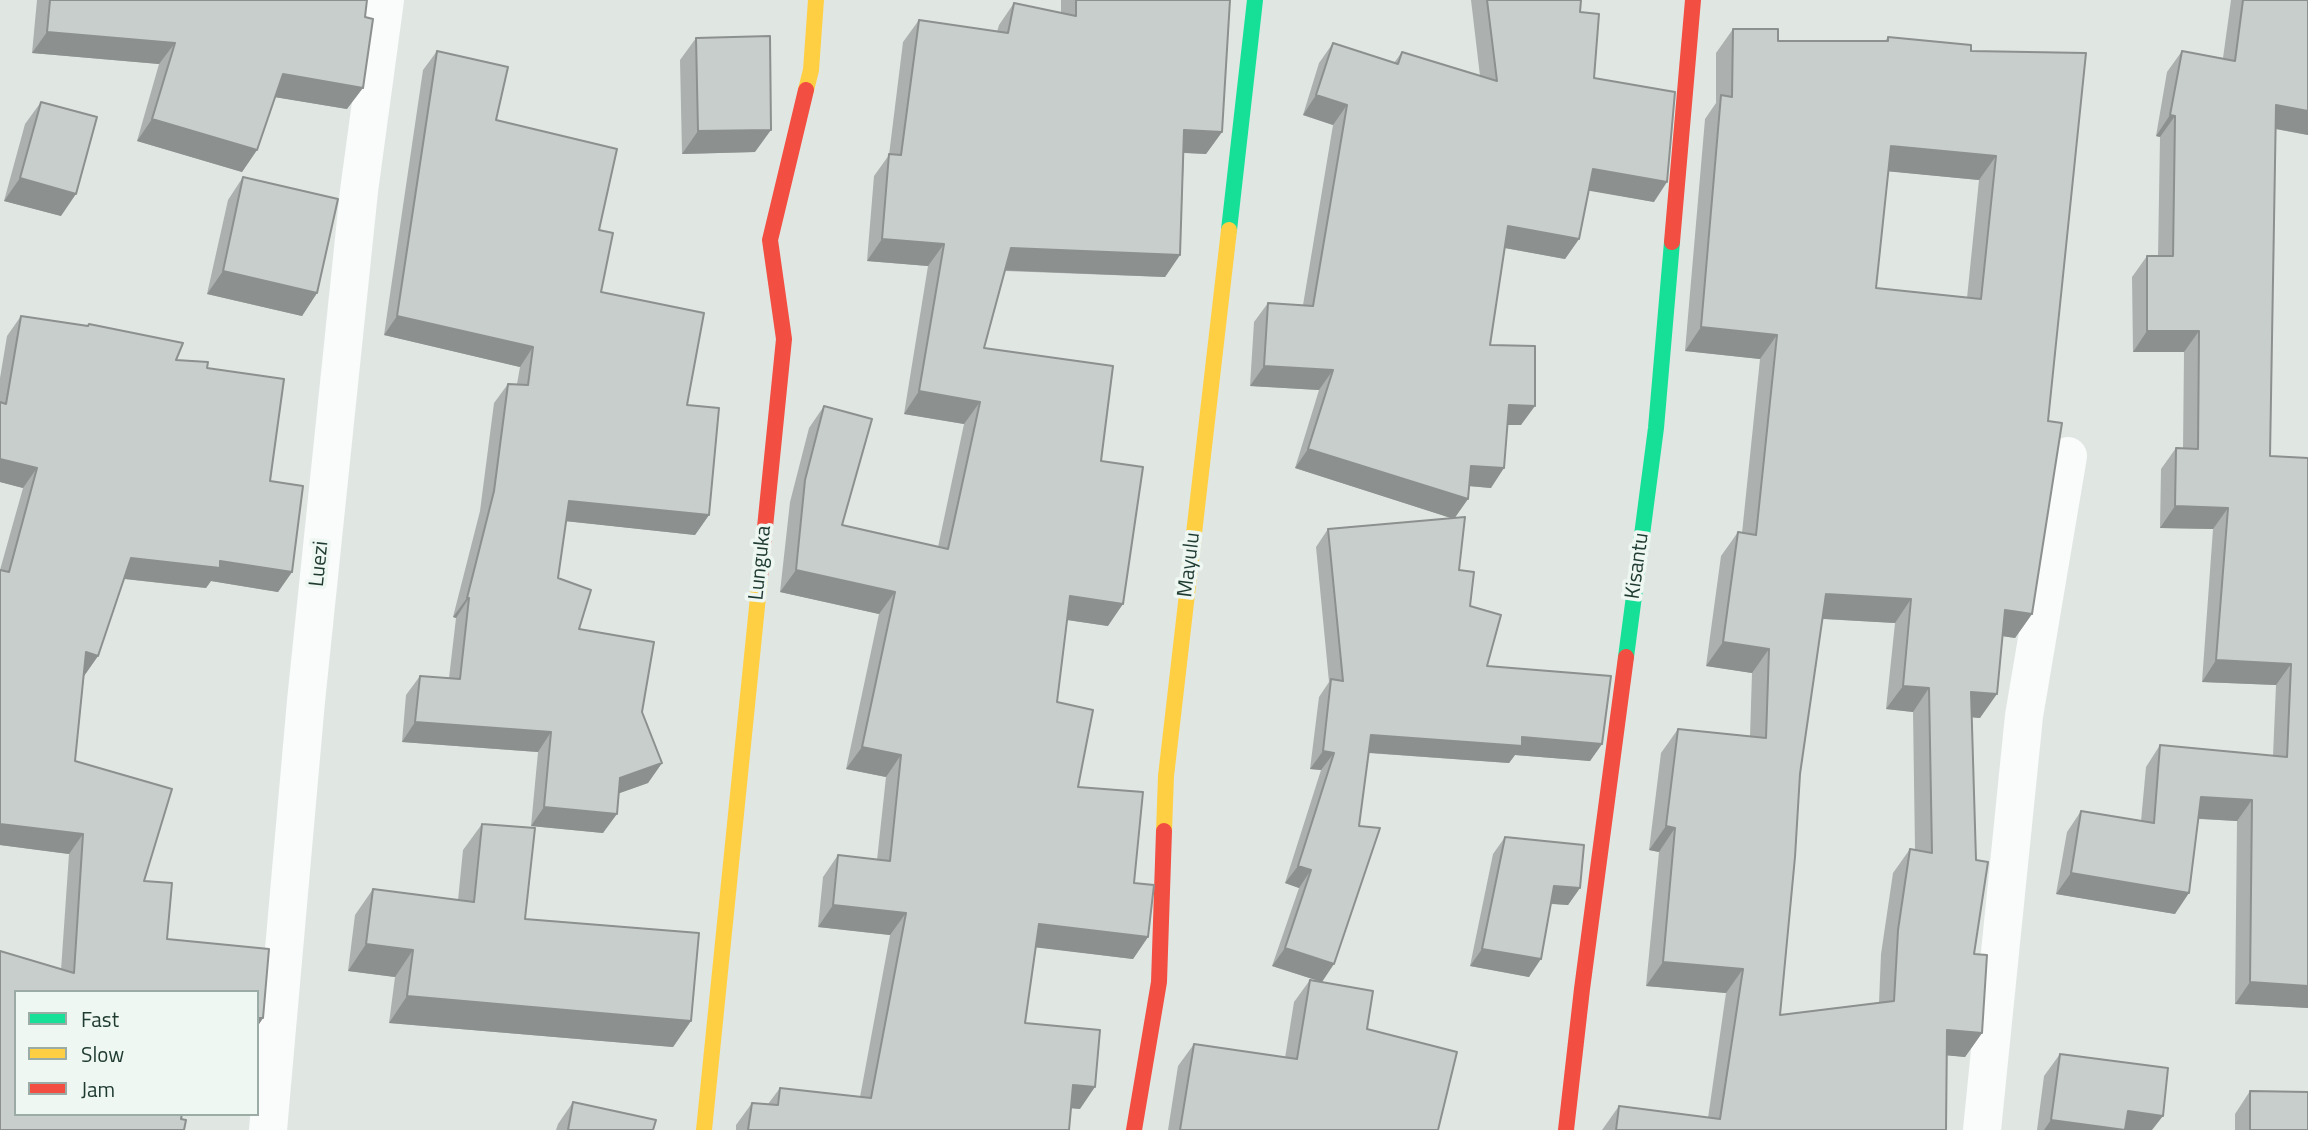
<!DOCTYPE html>
<style>
body{margin:0}
#map{position:relative;width:2308px;height:1130px;overflow:hidden;background:#e0e7e3;font-family:"Titillium Web",sans-serif}
canvas{display:block}
.legend{position:absolute;left:14px;top:990px;width:245px;height:126px;box-sizing:border-box;background:#eef7f2;border:2px solid #9baba5;margin:0;padding:9px 12px;list-style:none;font-size:21px;color:#1e3a31}
.legend li{display:flex;align-items:center;gap:14px;height:35px}
.legend b{width:35px;border:2px solid #9baba5}
</style>
<div id="map">
<canvas width="2308" height="1130"></canvas>
<ul class="legend">
<li><b style="height:9px;background:#16e098"></b>Fast</li>
<li><b style="height:9px;background:#ffcf43"></b>Slow</li>
<li><b style="height:9px;background:#f24e42"></b>Jam</li>
</ul>
</div>
<script>
const context = document.querySelector('canvas').getContext('2d');
context.lineJoin = 'round';
function toPath(rows) {
  const path = new Path2D();
  for (const r of rows) {
    path.moveTo(r[0], r[1]);
    for (let i = 2; i < r.length; i += 2) path.lineTo(r[i], r[i + 1]);
  }
  return path;
}
function stroke(path, color, width, dash) {
  context.strokeStyle = color;
  context.lineWidth = width;
  context.lineCap = dash ? 'butt' : 'round';
  context.setLineDash(dash || []);
  context.stroke(path);
}
function fillPath(path, color) {
  context.fillStyle = color;
  context.fill(path, 'evenodd');
}
function label(font, color, halo, rows, align = 'center') {
  context.font = font + ' "Titillium Web",sans-serif';
  context.lineWidth = 7;
  context.setLineDash([]);
  context.textBaseline = 'middle';
  context.strokeStyle = halo;
  context.fillStyle = color;
  for (const [text, x, y, turn = 0] of rows) {
    context.save();
    context.translate(x, y);
    context.rotate((+turn || 0) * Math.PI / 180);
    context.textAlign = isNaN(turn) ? turn : align;
    if (halo) context.strokeText(text, 0, 0);
    context.fillText(text, 0, 0);
    context.restore();
  }
}
stroke(toPath([
 [268,1130,306,701,359,191,385,0],
 [1982,1130,2024,716,2068,456]
]), '#fafbfb', 38);
stroke(toPath([
 [1229,230,1255,0],
 [1626,657,1656,428,1672,242]
]), '#16e098', 16);
stroke(toPath([
 [806,90,811,70,816,0],
 [1164,831,1166,776,1229,230],
 [704,1130,760,577]
]), '#ffcf43', 16);
stroke(toPath([
 [1672,242,1693,0],
 [760,577,784,339,770,240,806,90],
 [1134,1130,1159,982,1164,831],
 [1566,1130,1582,989,1626,657]
]), '#f24e42', 16);
fillPath(toPath([
 [37,0,367,0,347,109,275,97,257,150,242,172,137,141,159,64,32,53],
 [1061,0,1230,0,1222,132,1206,154,1184,153,1180,255,1165,277,1005,271,984,348,1101,461,1108,626,1067,620,1057,702,1078,787,1134,883,1148,937,1133,959,1036,947,1025,1023,1080,1109,1071,1108,1069,1130,736,1130,736,1125,752,1103,768,1104,780,1088,860,1097,890,935,818,927,823,877,838,855,877,860,886,777,846,769,879,614,780,592,790,502,809,428,824,406,842,525,938,547,964,424,904,414,928,266,867,261,874,176,889,155,903,42,919,20,997,32,999,25,1014,3,1061,13],
 [1471,0,1581,0,1580,12,1594,78,1654,202,1589,190,1579,239,1565,259,1505,248,1490,345,1521,425,1508,425,1491,488,1469,486,1468,499,1455,517,1459,570,1487,666,1602,744,1590,761,1515,755,1509,763,1368,753,1322,982,1272,966,1299,888,1285,883,1321,770,1310,769,1319,697,1329,682,1316,547,1328,529,1451,518,1295,468,1319,390,1250,386,1254,322,1268,303,1303,305,1333,125,1303,115,1319,63,1333,43,1394,63,1402,52,1480,76],
 [2231,0,2308,0,2308,135,2275,129,2270,456,2308,458,2308,1008,2235,1004,2237,821,2199,819,2175,914,2056,894,2067,832,2081,811,2141,821,2146,767,2160,745,2273,756,2276,685,2202,682,2213,529,2160,528,2161,469,2176,448,2183,449,2184,352,2133,352,2132,277,2147,256,2158,256,2160,137,2156,136,2167,72,2182,51,2223,58],
 [1733,29,1778,41,1885,41,1888,37,1971,51,2086,53,2048,421,2032,614,2015,638,2003,636,1980,718,1972,717,1974,954,1982,1033,1965,1057,1947,1055,1946,1130,1602,1130,1619,1106,1708,1118,1726,993,1646,986,1659,852,1649,850,1661,753,1678,729,1750,736,1752,673,1706,666,1721,556,1738,532,1742,533,1760,359,1685,351,1705,119,1716,103,1716,53],
 [1888,171,1979,180,1967,298,1876,288],
 [1822,619,1895,623,1886,709,1913,712,1915,850,1910,849,1893,873,1881,954,1879,1003,1780,1015,1800,774],
 [696,38,755,152,682,154,680,60],
 [437,51,496,120,599,230,601,292,687,405,709,515,695,535,566,521,558,578,579,629,642,712,662,763,648,783,619,793,603,833,531,826,538,752,402,742,406,695,420,676,449,678,456,618,453,617,480,511,494,403,508,384,517,384,520,367,384,335,423,70],
 [41,102,61,216,4,201,25,124],
 [243,177,317,293,302,316,207,294,228,200],
 [21,316,87,326,89,324,183,343,176,360,208,362,207,368,284,379,270,481,303,486,292,572,278,592,211,581,206,588,124,579,98,656,84,676,75,761,172,789,144,881,172,883,167,939,269,949,263,1018,257,1027,257,992,16,992,16,1114,182,1114,181,1119,186,1120,184,1130,0,1130,0,951,61,970,69,854,0,845,0,570,23,488,0,482,0,378,7,336],
 [482,824,525,919,691,1021,673,1047,389,1023,395,977,348,971,355,915,373,889,458,900,463,850],
 [1505,837,1580,888,1568,905,1551,904,1529,977,1470,966,1493,854],
 [1310,980,1367,1029,1438,1130,1168,1130,1178,1066,1194,1044,1285,1058,1294,1002],
 [2060,1054,2152,1130,2037,1130,2044,1076],
 [2250,1091,2308,1130,2235,1130,2235,1114],
 [573,1102,653,1130,556,1130,558,1124]
]), '#acb1af');
fillPath(toPath([
 [47,32,175,43,159,64,32,53],
 [283,74,363,88,347,109,268,96],
 [1316,95,1347,105,1333,125,1303,115],
 [2276,105,2308,111,2308,135,2261,126],
 [2170,115,2175,116,2160,137,2156,136],
 [152,119,257,150,242,172,137,141],
 [771,130,755,152,682,154,698,131],
 [1184,130,1222,132,1206,154,1169,152],
 [1891,146,1996,156,1979,180,1874,170],
 [1593,169,1667,182,1654,202,1579,189],
 [20,178,76,194,61,216,4,201],
 [1508,226,1579,239,1565,259,1494,246],
 [882,239,944,244,928,266,867,261],
 [1011,248,1180,255,1165,277,996,270],
 [223,271,317,293,302,316,207,294],
 [397,316,533,347,520,367,384,335],
 [1701,327,1777,335,1760,359,1685,351],
 [2147,331,2199,331,2184,352,2133,352],
 [1264,366,1333,370,1319,390,1250,386],
 [919,391,980,402,964,424,904,414],
 [1509,405,1535,406,1521,425,1495,425],
 [1308,449,1468,499,1454,519,1295,468],
 [0,459,37,468,23,488,0,482],
 [1471,466,1504,468,1491,488,1457,485],
 [569,501,709,515,695,535,555,520],
 [2175,506,2228,508,2213,529,2160,528],
 [131,558,220,561,292,572,278,592,211,581,206,588,117,578],
 [796,570,895,592,879,614,780,592],
 [1826,594,1911,599,1895,623,1809,618],
 [1070,596,1123,604,1108,626,1054,618],
 [467,598,469,598,456,618,453,617],
 [2005,610,2032,614,2015,638,1988,634],
 [1723,642,1769,649,1752,673,1706,666],
 [86,652,98,656,84,676],
 [2216,660,2291,664,2276,685,2202,682],
 [1903,686,1929,688,1913,712,1886,709],
 [1971,692,1997,694,1980,718,1955,716],
 [415,722,551,732,538,752,402,742],
 [1371,735,1522,737,1602,744,1590,761,1515,755,1509,763,1358,752],
 [862,747,901,755,886,777,846,769],
 [1323,751,1334,753,1321,770,1310,769],
 [662,763,648,783,606,798,620,778],
 [2201,797,2252,800,2237,821,2187,818],
 [544,807,617,814,603,833,531,826],
 [0,824,83,834,69,854,0,845],
 [1666,826,1675,828,1659,852,1649,850],
 [1298,866,1311,870,1299,888,1285,883],
 [2071,873,2189,893,2175,914,2056,894],
 [1554,886,1580,888,1568,905,1542,903],
 [833,905,906,913,890,935,818,927],
 [1039,924,1148,937,1133,959,1024,946],
 [366,944,413,950,395,977,348,971],
 [1285,948,1334,964,1322,982,1272,966],
 [1482,949,1541,959,1529,977,1470,966],
 [1663,962,1743,969,1726,993,1646,986],
 [2250,982,2308,986,2308,1008,2235,1004],
 [407,996,691,1021,673,1047,389,1023],
 [257,1018,263,1018,257,1027],
 [1947,1030,1982,1033,1965,1057,1931,1054],
 [1073,1085,1095,1087,1080,1109,1058,1107],
 [2128,1111,2163,1116,2152,1130,2044,1130,2051,1120]
]), '#8c908e');
const building = toPath([
 [50,0,367,0,365,17,373,19,363,88,283,74,257,150,152,119,175,43,47,32,50,0],
 [1076,0,1230,0,1222,132,1184,130,1180,255,1011,248,984,348,1113,366,1101,461,1143,467,1123,604,1070,596,1057,702,1093,710,1078,787,1143,792,1134,883,1154,885,1148,937,1039,924,1025,1023,1100,1030,1095,1087,1073,1085,1069,1130,748,1130,752,1103,778,1105,780,1088,871,1098,906,913,833,905,838,855,890,861,901,755,862,747,895,592,796,570,805,480,824,406,872,419,842,525,948,549,980,402,919,391,944,244,882,239,889,154,901,155,919,20,1008,33,1014,3,1076,16,1076,0],
 [1487,0,1581,0,1580,12,1599,14,1594,78,1675,92,1667,182,1593,169,1579,239,1508,226,1490,345,1535,346,1535,406,1509,405,1504,468,1471,466,1468,499,1308,449,1333,370,1264,366,1268,303,1313,306,1347,105,1316,95,1333,43,1398,64,1402,52,1497,81,1487,0],
 [2243,0,2308,0,2308,111,2276,105,2270,456,2308,458,2308,986,2250,982,2252,800,2201,797,2189,893,2071,873,2081,811,2154,823,2160,745,2287,757,2291,664,2216,660,2228,508,2175,506,2176,448,2198,449,2199,331,2147,331,2147,256,2173,256,2175,116,2170,115,2182,51,2235,61,2243,0],
 [1733,29,1778,29,1778,41,1888,41,1888,37,1971,45,1971,51,2086,53,2048,421,2062,423,2032,614,2005,610,1997,694,1971,692,1976,860,1988,862,1974,954,1987,955,1982,1033,1947,1030,1946,1130,1616,1130,1619,1106,1720,1119,1743,969,1663,962,1675,828,1666,826,1678,729,1766,738,1769,649,1723,642,1738,532,1756,535,1777,335,1701,327,1721,95,1732,97,1733,29],
 [1891,146,1996,156,1981,299,1876,288,1891,146],
 [1826,594,1911,599,1903,686,1929,688,1932,853,1910,849,1898,930,1894,1001,1780,1015,1795,857,1800,774,1826,594],
 [770,36,771,130,698,131,696,38,770,36],
 [437,51,508,67,496,120,617,149,599,230,613,233,601,292,704,313,687,405,719,408,709,515,569,501,558,578,591,590,579,629,654,642,642,712,662,763,620,778,617,814,544,807,551,732,415,722,420,676,460,679,469,598,467,598,494,491,508,384,528,385,533,347,397,316,437,51],
 [41,102,97,117,76,194,20,178,41,102],
 [243,177,338,199,317,293,223,271,243,177],
 [21,316,88,326,89,324,183,343,176,360,208,362,207,368,284,379,270,481,303,486,292,572,220,561,220,568,131,558,98,656,86,652,75,761,172,789,144,881,172,883,167,939,269,949,263,1018,257,1018,257,992,16,992,16,1114,182,1114,181,1119,186,1120,184,1130,0,1130,0,951,74,973,83,834,0,824,0,570,9,572,37,468,0,459,0,402,6,404,21,316],
 [1465,517,1459,570,1474,572,1470,606,1501,615,1487,666,1611,676,1602,744,1522,737,1522,746,1371,735,1359,826,1380,828,1334,964,1285,948,1311,870,1298,866,1334,753,1323,751,1331,679,1343,681,1328,529,1465,517],
 [482,824,535,828,525,919,699,933,691,1021,407,996,413,950,366,944,373,889,474,902,482,824],
 [1505,837,1584,845,1580,888,1554,886,1541,959,1482,949,1505,837],
 [1310,980,1373,991,1367,1029,1457,1052,1438,1130,1180,1130,1194,1044,1297,1059,1310,980],
 [2060,1054,2168,1068,2163,1116,2128,1111,2125,1130,2051,1120,2060,1054],
 [2250,1091,2308,1092,2308,1130,2250,1130,2250,1091],
 [573,1102,656,1120,653,1130,568,1130,573,1102]
]);
fillPath(building, '#c8cecb');
stroke(building, '#8c908e', 2);
label('21px', '#1e3a31', '#eef7f2', [
 ["Lunguka",761,563,-84],
 ["Luezi",320,564,-84],
 ["Mayulu",1190,565,-83],
 ["Kisantu",1638,566,-82]
]);
</script>
